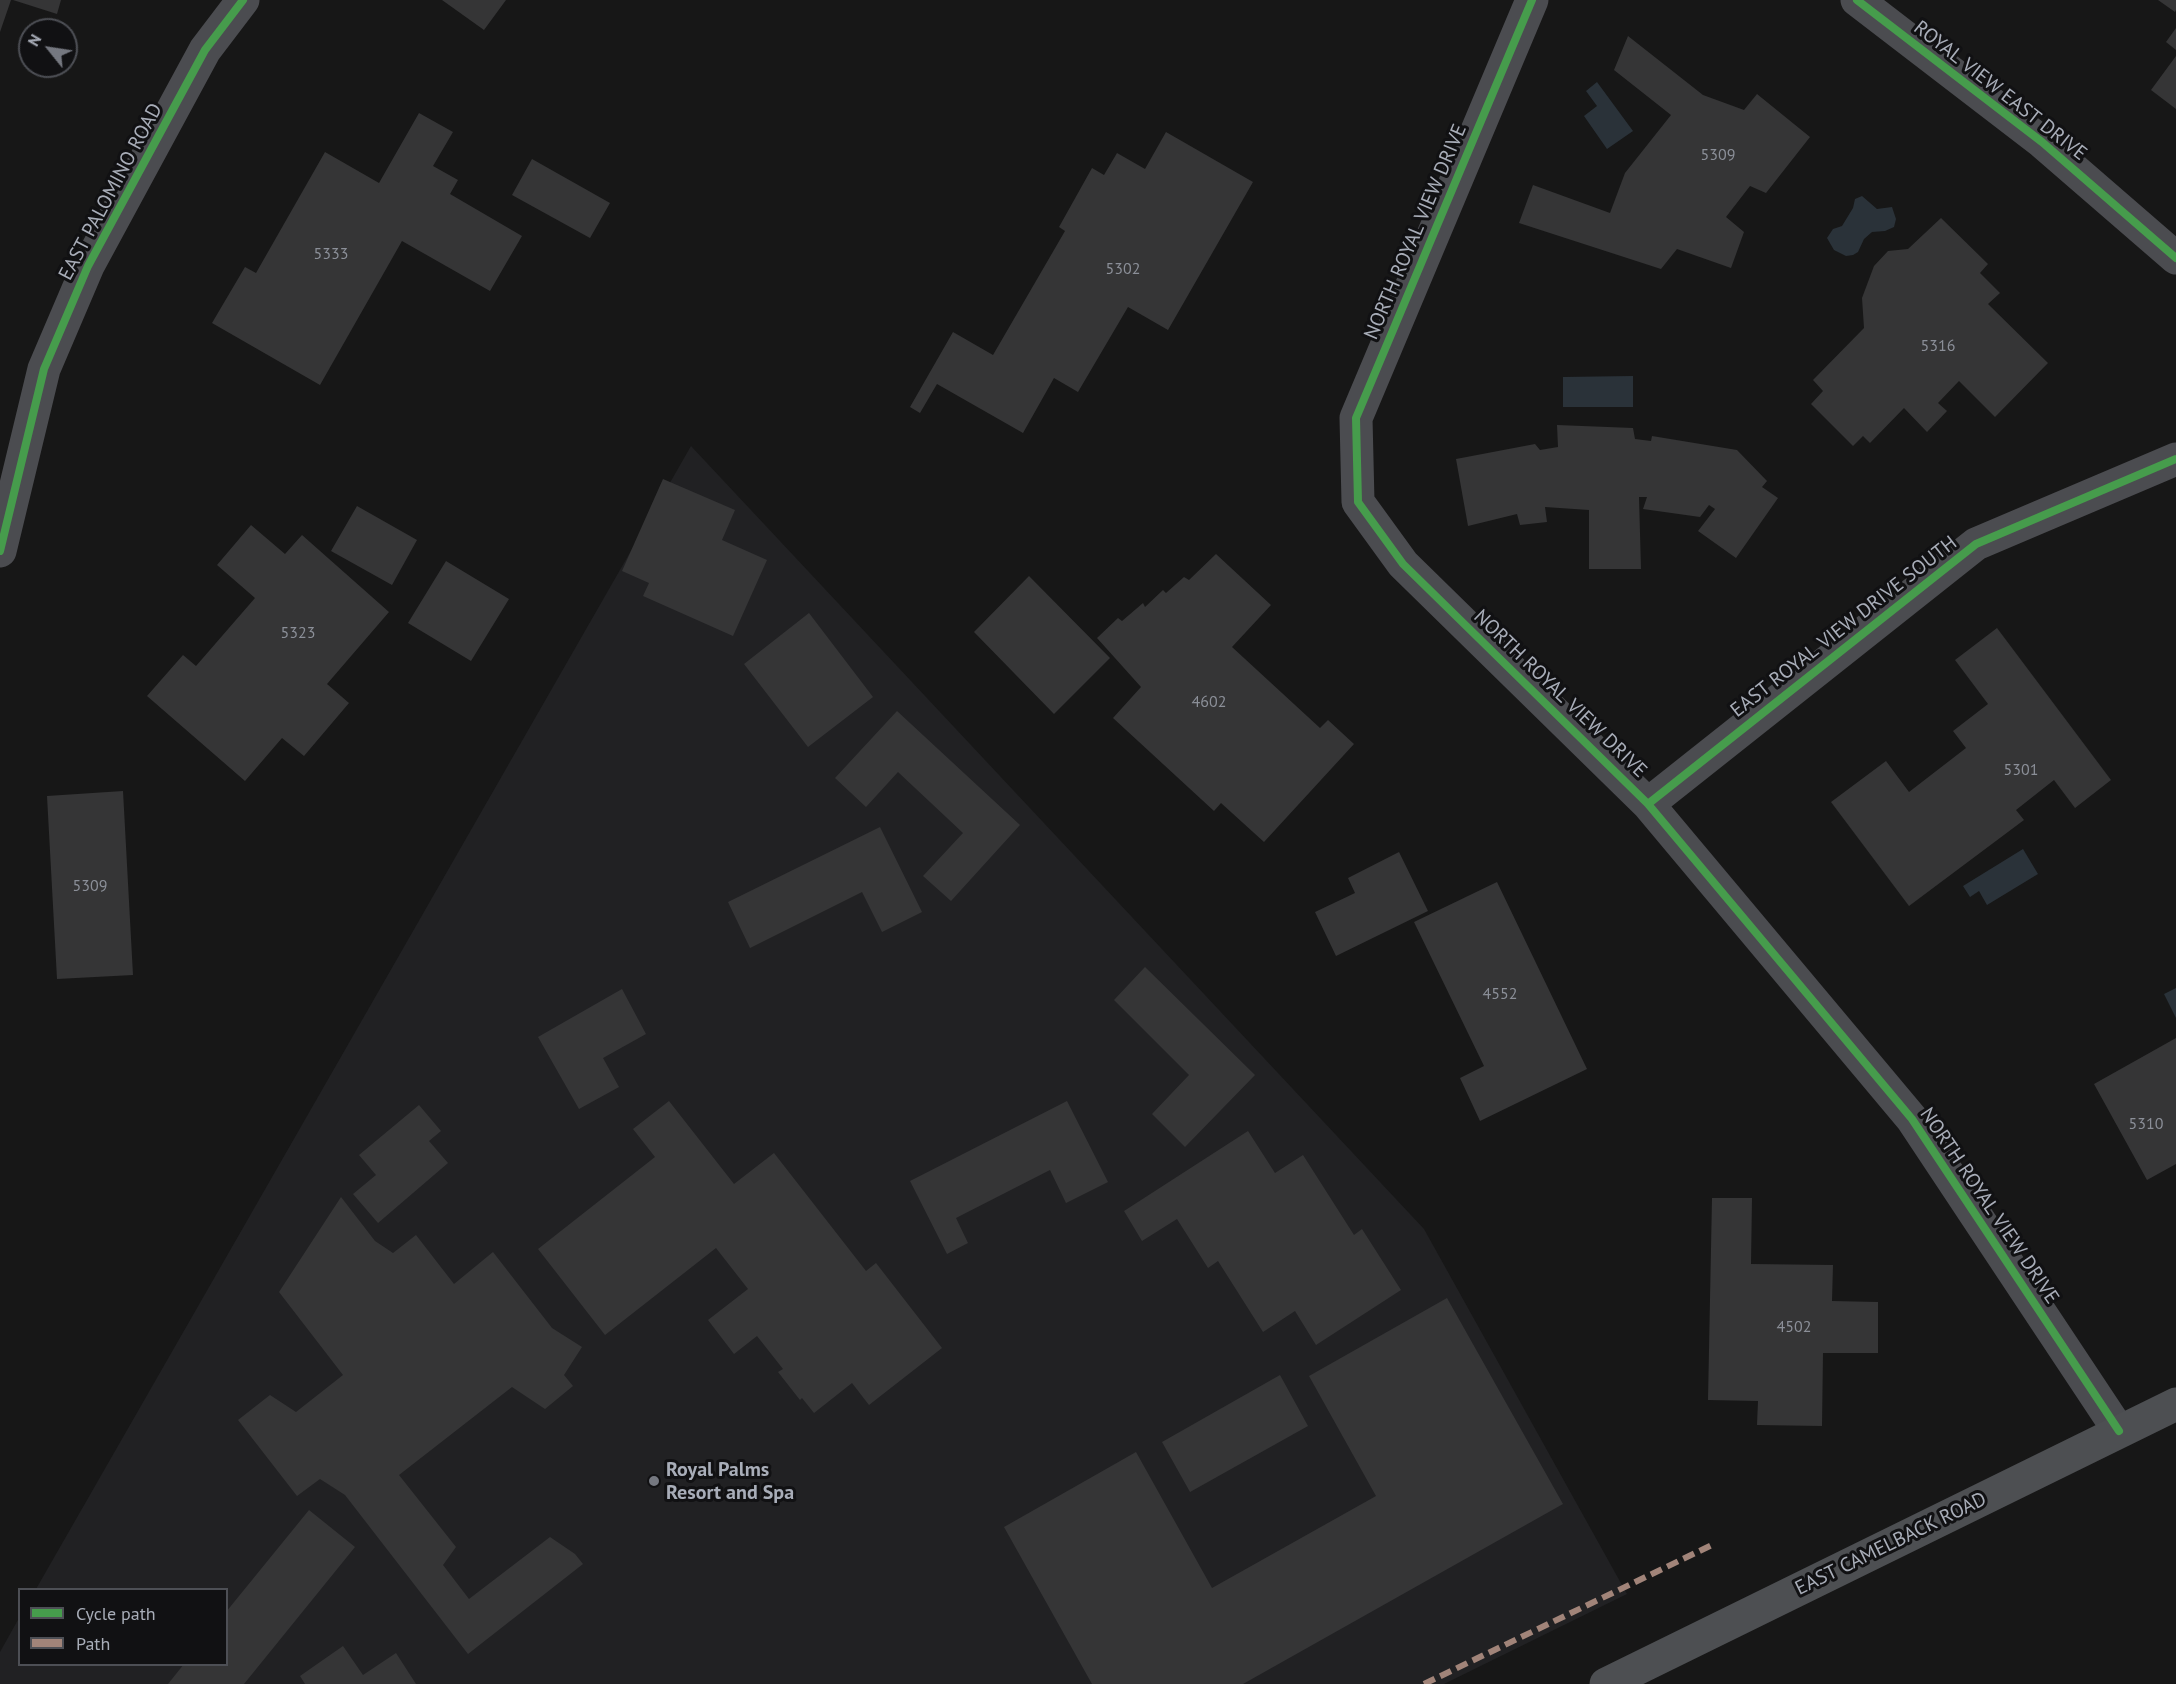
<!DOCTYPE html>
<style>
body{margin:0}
#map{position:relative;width:2176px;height:1684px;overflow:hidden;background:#171717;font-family:"PT Sans",sans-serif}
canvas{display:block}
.legend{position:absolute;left:18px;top:1588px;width:210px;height:78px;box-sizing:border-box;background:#111113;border:2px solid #4d4f55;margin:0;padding:8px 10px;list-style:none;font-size:18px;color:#a8adb8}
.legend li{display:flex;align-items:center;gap:12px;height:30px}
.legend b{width:30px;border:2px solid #4d4f55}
.north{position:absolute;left:18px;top:18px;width:60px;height:60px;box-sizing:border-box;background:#111113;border:2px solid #4d4f55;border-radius:50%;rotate:300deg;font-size:16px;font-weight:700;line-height:24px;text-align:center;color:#a8adb8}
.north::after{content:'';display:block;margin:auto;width:21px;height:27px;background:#757880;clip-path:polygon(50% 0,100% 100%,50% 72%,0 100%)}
</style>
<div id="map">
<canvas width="2176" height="1684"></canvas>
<ul class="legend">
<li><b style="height:8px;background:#469c4c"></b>Cycle path</li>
<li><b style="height:8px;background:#a18479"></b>Path</li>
</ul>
<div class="north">N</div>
</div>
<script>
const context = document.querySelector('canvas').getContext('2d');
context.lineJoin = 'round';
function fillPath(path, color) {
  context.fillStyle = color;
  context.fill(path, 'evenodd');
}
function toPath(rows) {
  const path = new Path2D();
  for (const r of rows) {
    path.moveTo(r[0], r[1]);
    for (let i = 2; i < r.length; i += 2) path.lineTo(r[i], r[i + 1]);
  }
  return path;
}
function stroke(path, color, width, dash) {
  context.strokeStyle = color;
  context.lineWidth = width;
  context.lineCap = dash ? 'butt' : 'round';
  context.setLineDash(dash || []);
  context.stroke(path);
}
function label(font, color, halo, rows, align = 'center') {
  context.font = font + ' "PT Sans",sans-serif';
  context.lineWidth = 6;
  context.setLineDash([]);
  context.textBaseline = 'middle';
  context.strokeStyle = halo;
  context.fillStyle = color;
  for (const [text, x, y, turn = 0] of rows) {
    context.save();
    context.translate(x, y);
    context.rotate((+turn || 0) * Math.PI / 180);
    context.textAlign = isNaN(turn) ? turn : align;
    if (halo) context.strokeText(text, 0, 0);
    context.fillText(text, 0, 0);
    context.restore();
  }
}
fillPath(toPath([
 [691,446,1424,1229,1627,1594,1444,1684,0,1684,0,1652,19,1618,20,1664,226,1664,226,1590,36,1589]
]), '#212123');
fillPath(toPath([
 [1597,82,1633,131,1607,149,1584,116,1597,106,1586,91],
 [1862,196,1877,209,1892,207,1896,219,1894,227,1885,231,1872,232,1864,239,1858,252,1853,255,1846,256,1834,250,1827,238,1833,229,1842,226,1853,208,1855,199],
 [1633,376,1633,407,1563,407,1563,377],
 [2023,849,2038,874,1987,905,1979,891,1970,897,1963,886],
 [2176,988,2176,1018,2164,994]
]), '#2a3239');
fillPath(toPath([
 [0,0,11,0,0,32],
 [13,0,61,0,57,14],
 [442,0,506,0,484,30],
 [2158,0,2176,0,2176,10,2175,12],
 [2176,28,2176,50,2166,42],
 [1628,36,1703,95,1744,110,1757,94,1810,137,1766,193,1750,186,1726,217,1744,232,1731,268,1677,249,1661,269,1519,223,1533,185,1610,213,1625,173,1671,115,1614,70],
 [2176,56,2176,109,2151,90],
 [419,113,453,132,433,166,458,180,450,194,522,236,490,291,402,241,320,385,212,323,245,267,256,273,325,152,379,183],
 [1166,132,1253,182,1168,330,1128,307,1078,392,1054,378,1023,433,937,384,920,413,910,407,953,332,993,355,1065,231,1059,227,1092,168,1104,175,1117,153,1145,169],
 [532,159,610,203,590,238,512,195],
 [1941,218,1988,264,1980,273,2000,293,1988,304,2048,363,1995,417,1959,381,1938,403,1947,411,1927,432,1904,408,1870,443,1863,436,1853,446,1811,404,1823,391,1813,380,1864,328,1862,298,1874,266,1888,251,1908,249],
 [1557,425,1633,428,1635,439,1651,441,1652,436,1737,450,1767,481,1762,487,1778,498,1736,558,1698,531,1715,509,1709,505,1700,517,1643,509,1647,497,1639,497,1641,569,1589,569,1589,510,1545,507,1547,522,1520,525,1517,514,1468,526,1456,459,1535,444,1540,450,1558,447],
 [663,479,735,510,722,540,767,560,733,636,643,596,649,583,622,571],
 [357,506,417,540,392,585,331,551],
 [251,525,285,554,302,535,389,612,327,684,349,703,304,756,282,738,245,781,147,696,183,655,196,666,255,598,217,565],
 [1216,554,1271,605,1232,647,1320,728,1328,720,1354,744,1264,842,1221,803,1214,811,1113,718,1141,687,1097,638,1118,618,1122,621,1143,603,1145,607,1163,590,1166,593,1184,577,1189,580],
 [446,561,509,599,471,661,408,623],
 [1029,576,1110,658,1054,714,974,632],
 [809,613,873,697,808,747,744,664],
 [1997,628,2111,780,2075,808,2054,780,2016,810,2024,820,1909,906,1831,802,1886,761,1909,792,1966,748,1953,731,1988,704,1955,660],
 [897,711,1020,825,951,901,923,876,963,833,898,772,866,807,835,778],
 [123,791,133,975,57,979,47,796],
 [880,827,922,912,882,932,862,892,750,948,728,902],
 [1399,852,1428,911,1336,956,1315,912,1355,893,1348,878],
 [1497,882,1587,1069,1480,1121,1460,1078,1484,1066,1414,922],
 [1145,967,1255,1075,1185,1147,1152,1114,1189,1075,1114,1000],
 [622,989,646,1034,603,1058,619,1087,579,1109,538,1037],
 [2176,1038,2176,1164,2147,1180,2094,1084],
 [669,1101,734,1184,774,1153,866,1271,876,1263,942,1348,869,1405,852,1383,814,1413,802,1398,800,1400,778,1372,783,1369,757,1336,734,1354,708,1320,748,1289,716,1248,605,1335,538,1249,655,1157,633,1129],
 [1067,1101,1108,1182,1066,1203,1050,1170,956,1218,968,1243,947,1254,910,1181],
 [419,1105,441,1131,429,1141,448,1163,378,1223,353,1194,376,1175,359,1155],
 [1248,1131,1275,1173,1303,1155,1354,1235,1362,1229,1401,1290,1316,1345,1295,1311,1263,1332,1218,1261,1208,1268,1177,1219,1142,1241,1124,1211],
 [341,1197,375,1241,393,1253,416,1235,454,1284,493,1252,552,1328,582,1347,564,1375,573,1386,545,1409,512,1387,399,1475,456,1547,443,1565,469,1599,550,1537,575,1554,583,1564,468,1654,345,1495,320,1479,297,1496,238,1420,270,1395,296,1412,343,1375,279,1292],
 [1712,1198,1752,1198,1751,1264,1833,1265,1832,1301,1878,1302,1878,1353,1823,1353,1822,1426,1757,1425,1758,1401,1708,1400],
 [1447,1298,1563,1504,1243,1684,1092,1684,1004,1527,1136,1452,1212,1588,1376,1496,1309,1376],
 [1280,1375,1308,1426,1190,1492,1162,1442],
 [309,1510,355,1547,244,1684,168,1684,184,1664,226,1664,226,1612],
 [343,1646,363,1675,396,1653,416,1684,305,1684,300,1676]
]), '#353536');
stroke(toPath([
 [1532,0,1356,418,1358,502,1403,564,1648,804,1912,1119,2119,1431],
 [1857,0,2042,142,2176,258],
 [0,551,44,369,88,266,205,50,243,0],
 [1648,804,1976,544,2176,459]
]), '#4b4c50', 33);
stroke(toPath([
 [1606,1684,2176,1404]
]), '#4d4f52', 33);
stroke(toPath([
 [1424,1684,1714,1544]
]), '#a18479', 6, [12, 6]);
stroke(toPath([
 [1532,0,1356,418,1358,502,1403,564,1648,804,1912,1119,2119,1431],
 [1857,0,2042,142,2176,258],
 [0,551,44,369,88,266,205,50,243,0],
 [1648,804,1976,544,2176,459]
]), '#469c4c', 8);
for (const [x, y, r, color] of [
 [654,1481,6,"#757880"]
]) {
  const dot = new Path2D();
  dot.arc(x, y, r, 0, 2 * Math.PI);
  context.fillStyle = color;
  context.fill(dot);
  stroke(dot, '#111113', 2);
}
label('16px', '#8b8f98', null, [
 ["5309",1718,155],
 ["5333",331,254],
 ["5302",1123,269],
 ["5316",1938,346],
 ["5323",298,633],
 ["4602",1209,702],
 ["5301",2021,770],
 ["5309",90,886],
 ["4552",1500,994],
 ["5310",2146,1124],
 ["4502",1794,1327]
]);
label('20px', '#a8adb8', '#111113', [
 ["ROYAL VIEW EAST DRIVE",2000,91,38],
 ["EAST PALOMINO ROAD",111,192,-62],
 ["NORTH ROYAL VIEW DRIVE",1416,232,-67],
 ["EAST ROYAL VIEW DRIVE SOUTH",1844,627,-38],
 ["NORTH ROYAL VIEW DRIVE",1560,694,44],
 ["NORTH ROYAL VIEW DRIVE",1989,1206,56],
 ["EAST CAMELBACK ROAD",1891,1544,-26]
]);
label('bold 20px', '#a8adb8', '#111113', [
 ["Royal Palms",666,1470],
 ["Resort and Spa",666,1493]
], 'left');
</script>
